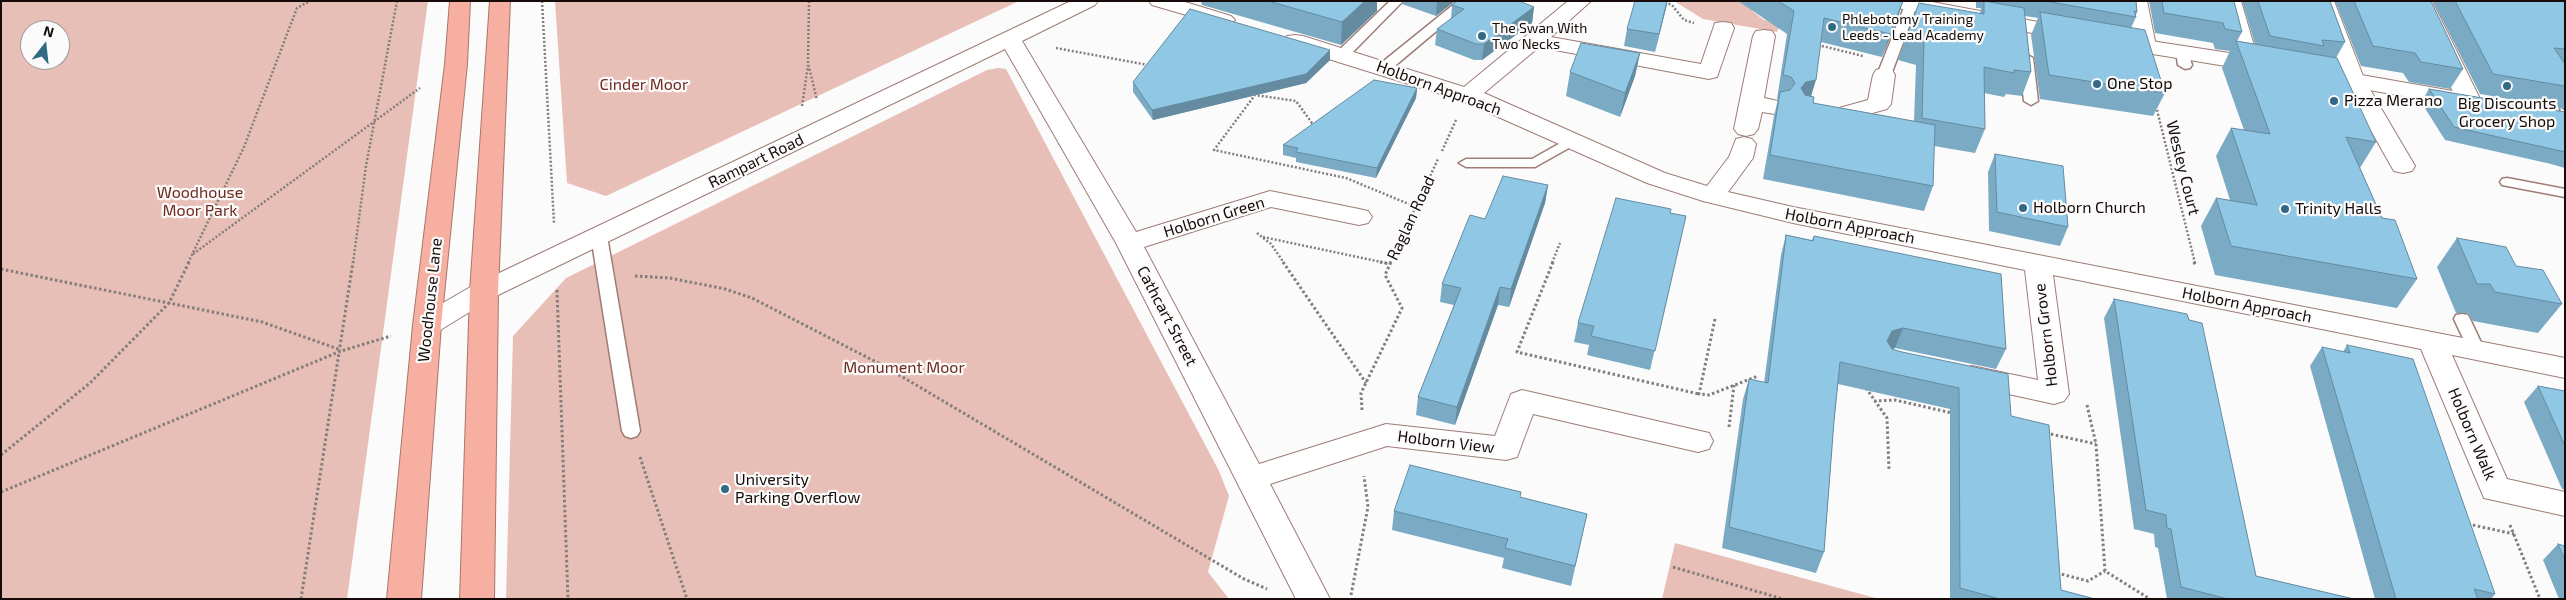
<!DOCTYPE html>
<style>
body{margin:0}
#map{position:relative;width:2566px;height:600px;overflow:hidden;background:#fbfbfb;font-family:"Exo 2",sans-serif}
canvas{display:block}
.frame{position:absolute;inset:0;border:2px solid #160b08;pointer-events:none}
.north{position:absolute;left:20px;top:20px;width:50px;height:50px;box-sizing:border-box;background:#fbfbfb;border:1px solid #9f9b9a;border-radius:50%;rotate:16deg;font-size:14px;font-weight:700;line-height:20px;text-align:center;color:#160b08}
.north::after{content:'';display:block;margin:auto;width:18px;height:22px;background:#326984;clip-path:polygon(50% 0,100% 100%,50% 72%,0 100%)}
</style>
<div id="map">
<canvas width="2566" height="600"></canvas>
<div class="frame"></div>
<div class="north">N</div>
</div>
<script>
const context = document.querySelector('canvas').getContext('2d');
context.lineJoin = 'round';
function fillPath(path, color) {
  context.fillStyle = color;
  context.fill(path, 'evenodd');
}
function toPath(rows) {
  const path = new Path2D();
  for (const r of rows) {
    path.moveTo(r[0], r[1]);
    for (let i = 2; i < r.length; i += 2) path.lineTo(r[i], r[i + 1]);
  }
  return path;
}
function stroke(path, color, width, dash) {
  context.strokeStyle = color;
  context.lineWidth = width;
  context.lineCap = dash ? 'butt' : 'round';
  context.setLineDash(dash || []);
  context.stroke(path);
}
function label(font, color, halo, rows, align = 'center') {
  context.font = font + ' "Exo 2",sans-serif';
  context.lineWidth = 4.5;
  context.setLineDash([]);
  context.textBaseline = 'middle';
  context.strokeStyle = halo;
  context.fillStyle = color;
  for (const [text, x, y, turn = 0] of rows) {
    context.save();
    context.translate(x, y);
    context.rotate((+turn || 0) * Math.PI / 180);
    context.textAlign = isNaN(turn) ? turn : align;
    if (halo) context.strokeText(text, 0, 0);
    context.fillText(text, 0, 0);
    context.restore();
  }
}
fillPath(toPath([
 [1,1,428,1,347,599,1,599],
 [30,30,60,30,60,60,30,60],
 [555,1,1019,1,606,196,567,183],
 [1674,1,1755,1,1752,11,1764,20,1781,23,1777,32,1703,19],
 [998,68,1006,69,1219,471,1229,496,1208,572,1229,599,506,599,513,336,566,278,987,70],
 [1675,543,1879,599,1662,599]
]), '#e8bfb6');
const lane = toPath([
 [1390,1,1403,1,1347,58,1337,58,1336,55,1337,52,1390,1],
 [1458,1,1472,1,1390,70,1380,70,1378,67,1380,64,1458,1],
 [1911,1,1917,5,1891,75,1889,78,1879,78,1877,75,1905,5,1911,1],
 [2182,48,2188,52,2192,65,2190,68,2185,69,2178,65,2176,52,2182,48],
 [2026,54,2033,58,2038,101,2031,105,2024,101,2019,58,2026,54],
 [1571,137,1576,138,1578,141,1576,144,1535,167,1466,167,1459,163,1466,159,1532,159,1571,137],
 [2507,178,2565,189,2565,197,2502,185,2500,182,2502,179,2507,178],
 [599,231,607,236,640,431,637,436,631,438,625,436,622,431,591,236,599,231],
 [2462,314,2468,315,2470,319,2485,351,2483,355,2471,355,2469,351,2454,319,2456,315,2462,314]
]);
const street = toPath([
 [1071,1,1098,1,1095,5,1022,41,1136,232,1270,191,1359,209,1368,211,1372,217,1368,223,1359,225,1271,207,1144,247,1259,464,1386,424,1495,436,1511,394,1522,390,1709,433,1713,441,1709,449,1698,452,1533,414,1517,457,1506,460,1387,446,1270,484,1330,599,1296,599,1116,243,1005,49,494,297,437,332,427,334,417,332,413,325,417,318,474,285,1071,1],
 [1149,1,1182,1,1231,16,1235,20,1231,24,1224,26,1152,5,1149,1],
 [1568,1,1591,1,1551,37,1701,64,1715,23,1723,22,1731,23,1734,28,1717,77,1709,79,1539,47,1484,93,1665,173,1707,186,1729,157,1736,139,1744,137,1752,139,1756,144,1753,158,1728,192,1793,207,2565,358,2565,378,2452,355,2507,479,2565,492,2565,516,2484,498,2421,349,2053,275,2069,394,2064,401,2054,404,1972,386,1962,383,1957,376,1962,369,1972,366,2038,380,2025,270,1793,223,1703,201,1647,183,1460,100,1287,46,1284,41,1287,36,1295,35,1303,36,1464,87,1568,1],
 [2127,1,2147,1,2156,46,2153,51,2145,53,2137,51,2134,46,2127,1],
 [2221,1,2241,1,2259,63,2256,68,2248,70,2240,68,2237,63,2221,1],
 [2314,1,2334,1,2365,81,2415,166,2412,171,2403,173,2394,171,2391,166,2343,81,2314,1],
 [2412,1,2432,1,2481,101,2477,106,2469,108,2461,106,2457,101,2412,1],
 [1764,30,1772,31,1775,36,1764,98,1783,102,1787,107,1783,112,1775,114,1762,112,1758,129,1754,134,1746,136,1738,134,1734,129,1753,36,1756,31,1764,30],
 [1884,68,1892,70,1895,75,1891,104,1887,109,1832,124,1811,119,1807,114,1811,109,1819,107,1832,110,1868,100,1873,75,1876,70,1884,68]
]);
const secondary = toPath([
 [1882,1,1927,1,2070,28,2078,29,2081,34,2078,39,2070,40,1892,7,1885,5,1882,1],
 [2112,35,2262,58,2270,60,2273,65,2270,70,2262,72,2104,46,2101,41,2104,36,2112,35],
 [2310,66,2464,93,2472,95,2475,100,2472,105,2464,107,2302,78,2299,73,2302,68,2310,66]
]);
const highway = toPath([
 [450,1,470,1,467,64,441,325,421,599,387,599,413,325,445,64,450,1],
 [490,1,510,1,498,291,494,599,460,599,470,291,490,1]
]);
stroke(lane, '#9e7c75', 3);
stroke(street, '#9e7c75', 2);
stroke(secondary, '#9e7c75', 2);
stroke(highway, '#a8766b', 2);
stroke(toPath([
 [542,1,554,223],
 [809,1,808,63,817,100],
 [1661,1,1672,5,1684,20,1694,23],
 [1818,45,1863,56],
 [1056,48,1148,65],
 [802,106,808,65],
 [2156,106,2195,263],
 [2551,112,2565,108],
 [1316,124,1312,123,1296,101,1255,95,1214,150,1346,178,1416,207],
 [1442,151,1456,120],
 [1257,233,1271,244,1284,263],
 [1263,237,1386,263],
 [193,254,420,88],
 [188,263,244,147,297,8,310,1],
 [353,263,366,166,397,1],
 [1390,263,1438,159],
 [1552,263,1560,243]
]), '#837d7b', 2.5, [2, 2]);
stroke(toPath([
 [1283,262,1366,383],
 [1380,262,1390,264],
 [1553,262,1517,352,1699,394],
 [2194,262,2195,265],
 [1,269,262,322,341,350],
 [635,276,670,278,725,289,752,298,884,366,1244,579,1267,589],
 [557,290,568,599],
 [1715,319,1699,394,1709,395,1758,376],
 [1866,388,1887,418,1889,470],
 [1874,401,1895,400,1952,413],
 [2087,405,2096,444,2105,571,2150,599],
 [1362,410,1361,393,1402,308,1385,275,1391,262],
 [1729,427,1734,385],
 [2046,433,2096,444],
 [1,455,90,383,169,303,189,262],
 [640,457,687,599],
 [1,492,341,351,391,336],
 [2468,524,2514,534],
 [2510,525,2540,599],
 [1673,567,1783,599],
 [2057,573,2088,581,2105,571],
 [1351,595,1368,507,1364,476],
 [301,599,353,262]
]), '#837d7b', 3, [2.5, 2.5]);
fillPath(lane, '#fff');
fillPath(street, '#fff');
fillPath(secondary, '#fff');
fillPath(highway, '#f7afa1');
fillPath(toPath([
 [1201,1,1377,1,1377,11,1341,45,1202,5],
 [1403,1,1455,1,1436,16,1402,4],
 [1668,1,1655,52,1624,46,1627,29],
 [1738,1,1903,1,1896,23,1882,57,1821,42,1811,96,1813,103,1914,121,1916,65,1898,60,1906,37,1980,13,1981,8,1976,8,1976,1,2136,1,2137,12,2136,15,2136,17,2131,28,2165,93,2153,116,2040,99,2031,35,2038,18,2025,16,2031,72,2022,96,2006,94,2004,97,1984,93,1985,129,1975,153,1934,146,1933,186,1924,211,1763,179,1774,116,1778,99,1777,99,1787,34],
 [2149,1,2234,1,2242,32,2237,41,2255,44,2242,1,2330,1,2345,42,2336,58,2376,142,2360,168,2382,218,2417,279,2397,308,2215,275,2201,226,2216,198,2230,200,2216,156,2231,128,2244,130,2222,68,2230,51,2215,49,2213,43,2155,33],
 [2335,1,2431,1,2463,69,2450,89,2409,82,2403,73,2361,66],
 [2433,1,2565,1,2565,109,2480,94],
 [1452,5,1534,7,1532,23,1482,60,1474,60,1435,45,1437,29,1451,19],
 [1330,50,1330,60,1306,83,1153,120,1133,92,1133,82],
 [1640,53,1635,76,1620,117,1566,96,1570,72],
 [1417,88,1416,98,1376,178,1296,162,1296,158,1283,155,1283,145],
 [2429,89,2565,112,2565,168,2551,164,2445,140,2421,102],
 [1995,154,2068,227,2060,246,1989,231,1988,172],
 [1548,185,1545,203,1509,307,1498,305,1455,425,1416,415,1418,397,1454,305,1440,302,1442,284,1485,219],
 [1670,213,1686,216,1650,370,1587,355,1589,345,1574,342,1578,323],
 [1786,235,1812,240,1814,236,2006,349,1996,369,1895,348,1893,349,2011,416,2061,590,2095,599,1950,599,1950,409,1838,384,1834,421,1824,552,1816,573,1722,548,1743,399,1749,379,1764,383,1781,255],
 [2457,238,2516,266,2562,304,2538,333,2473,321,2468,313,2456,313,2437,267],
 [2114,299,2256,576,2354,599,2167,599,2158,548,2155,547,2154,534,2134,529,2104,318],
 [2347,345,2495,594,2491,599,2375,599,2310,366,2322,347,2343,352],
 [2538,386,2565,391,2565,490,2562,489,2524,402],
 [1520,497,1587,514,1571,586,1502,568,1504,558,1392,530,1394,511],
 [2558,544,2565,560,2565,599,2559,599,2543,560]
]), '#7babc4');
fillPath(toPath([
 [1365,1,1377,1,1377,11,1341,45,1342,22],
 [1437,1,1455,1,1436,16],
 [1667,1,1666,7,1655,52,1659,34],
 [1903,1,1896,23,1882,57,1890,34],
 [1534,7,1532,23,1482,60,1484,44],
 [1330,50,1330,60,1306,83,1153,120,1152,110],
 [1640,53,1635,76,1620,117,1625,93],
 [1816,80,1809,103,1801,88,1806,82],
 [1417,88,1416,98,1376,178,1377,168],
 [1548,185,1545,203,1509,307,1511,289],
 [1500,287,1498,305,1455,425,1457,407],
 [1903,328,1895,348,1884,351,1887,341,1892,331]
]), '#648ba0');
const building = toPath([
 [1268,1,1365,1,1342,22,1268,1],
 [1457,1,1519,1,1534,7,1484,44,1476,44,1437,29,1464,9,1452,5,1457,1],
 [1635,1,1667,1,1659,34,1627,29,1635,1],
 [1778,1,1903,1,1890,34,1824,18,1816,80,1806,82,1801,88,1805,95,1814,97,1813,103,1935,125,1933,186,1770,155,1780,92,1790,90,1795,83,1791,77,1783,75,1794,11,1778,1],
 [1984,1,2024,8,2031,72,2014,70,2014,73,1984,67,1985,129,1922,118,1924,41,1906,37,1919,3,1984,14,1984,1],
 [2045,1,2136,1,2137,12,2134,11,2136,17,2045,1],
 [2162,1,2234,1,2242,32,2225,29,2223,23,2164,13,2162,1],
 [2258,1,2330,1,2345,42,2322,40,2324,46,2270,36,2258,1],
 [2354,1,2431,1,2463,69,2421,62,2415,53,2373,46,2354,1],
 [2455,1,2565,1,2565,49,2554,48,2565,64,2565,86,2493,74,2455,1],
 [1190,9,1330,50,1306,74,1152,110,1133,82,1190,9],
 [2040,12,2145,30,2165,93,2049,75,2040,12],
 [2236,41,2337,58,2376,142,2346,137,2382,218,2395,220,2417,279,2231,246,2216,198,2257,205,2231,128,2270,134,2236,41],
 [1581,43,1640,53,1625,93,1570,72,1581,43],
 [1374,80,1417,88,1377,168,1296,152,1298,148,1283,145,1374,80],
 [2429,89,2565,112,2565,152,2454,127,2429,89],
 [1995,154,2063,166,2068,227,1997,212,1995,154],
 [1503,176,1548,185,1511,289,1500,287,1457,407,1418,397,1461,288,1442,284,1470,215,1485,219,1503,176],
 [1616,198,1671,209,1670,213,1686,216,1655,351,1591,336,1594,326,1578,323,1616,198],
 [1786,235,1813,241,1814,236,2001,274,2006,349,1903,328,1892,331,1887,341,1892,349,1902,352,2008,374,2011,416,2049,425,2061,590,2095,599,2000,599,1960,588,1959,388,1840,362,1834,421,1824,552,1729,527,1749,379,1768,383,1786,235],
 [2457,238,2506,247,2516,266,2543,270,2562,304,2495,292,2490,284,2477,284,2457,238],
 [2114,299,2187,314,2189,320,2202,323,2256,576,2354,599,2228,599,2181,587,2171,529,2167,528,2166,515,2146,510,2114,299],
 [2347,345,2413,359,2495,594,2474,589,2478,599,2396,599,2322,347,2350,353,2347,345],
 [2538,386,2565,391,2565,446,2538,386],
 [1410,465,1521,492,1520,497,1587,514,1575,566,1505,548,1508,539,1394,511,1410,465],
 [2558,544,2565,546,2565,560,2558,544]
]);
fillPath(building, '#8fc7e4');
stroke(building, '#648ba0', 1);
for (const [x, y, r, color] of [
 [1832,27,5,"#326984"],
 [1482,36,5,"#326984"],
 [2097,84,5,"#326984"],
 [2507,86,5,"#326984"],
 [2334,101,5,"#326984"],
 [2023,208,5,"#326984"],
 [2285,209,5,"#326984"],
 [725,489,5,"#326984"]
]) {
  const dot = new Path2D();
  dot.arc(x, y, r, 0, 2 * Math.PI);
  context.fillStyle = color;
  context.fill(dot);
  stroke(dot, '#fbfbfb', 2);
}
label('14px', '#160b08', '#fbfbfb', [
 ["Phlebotomy Training",1842,19],
 ["Leeds - Lead Academy",1842,35],
 ["The Swan With",1492,28],
 ["Two Necks",1492,44]
], 'left');
label('16px', '#160b08', '#fbfbfb', [
 ["One Stop",2107,84],
 ["Pizza Merano",2344,101],
 ["Big Discounts",2507,104,"center"],
 ["Grocery Shop",2507,122,"center"],
 ["Holborn Church",2033,208],
 ["Trinity Halls",2295,209],
 ["University",735,480],
 ["Parking Overflow",735,498]
], 'left');
label('16px', '#6f291e', '#fbfbfb', [
 ["Cinder Moor",644,85],
 ["Woodhouse",200,193],
 ["Moor Park",200,211],
 ["Monument Moor",904,368]
]);
label('16px', '#160b08', '#fbfbfb', [
 ["Holborn Approach",1439,88,20],
 ["Rampart Road",756,161,-26],
 ["Wesley Court",2183,168,76],
 ["Holborn Green",1214,217,-17],
 ["Raglan Road",1411,218,-65],
 ["Holborn Approach",1850,226,11],
 ["Woodhouse Lane",430,300,-84],
 ["Holborn Approach",2247,305,11],
 ["Cathcart Street",1167,316,62],
 ["Holborn Grove",2046,335,-97],
 ["Holborn Walk",2472,434,67],
 ["Holborn View",1446,442,7]
]);
</script>
